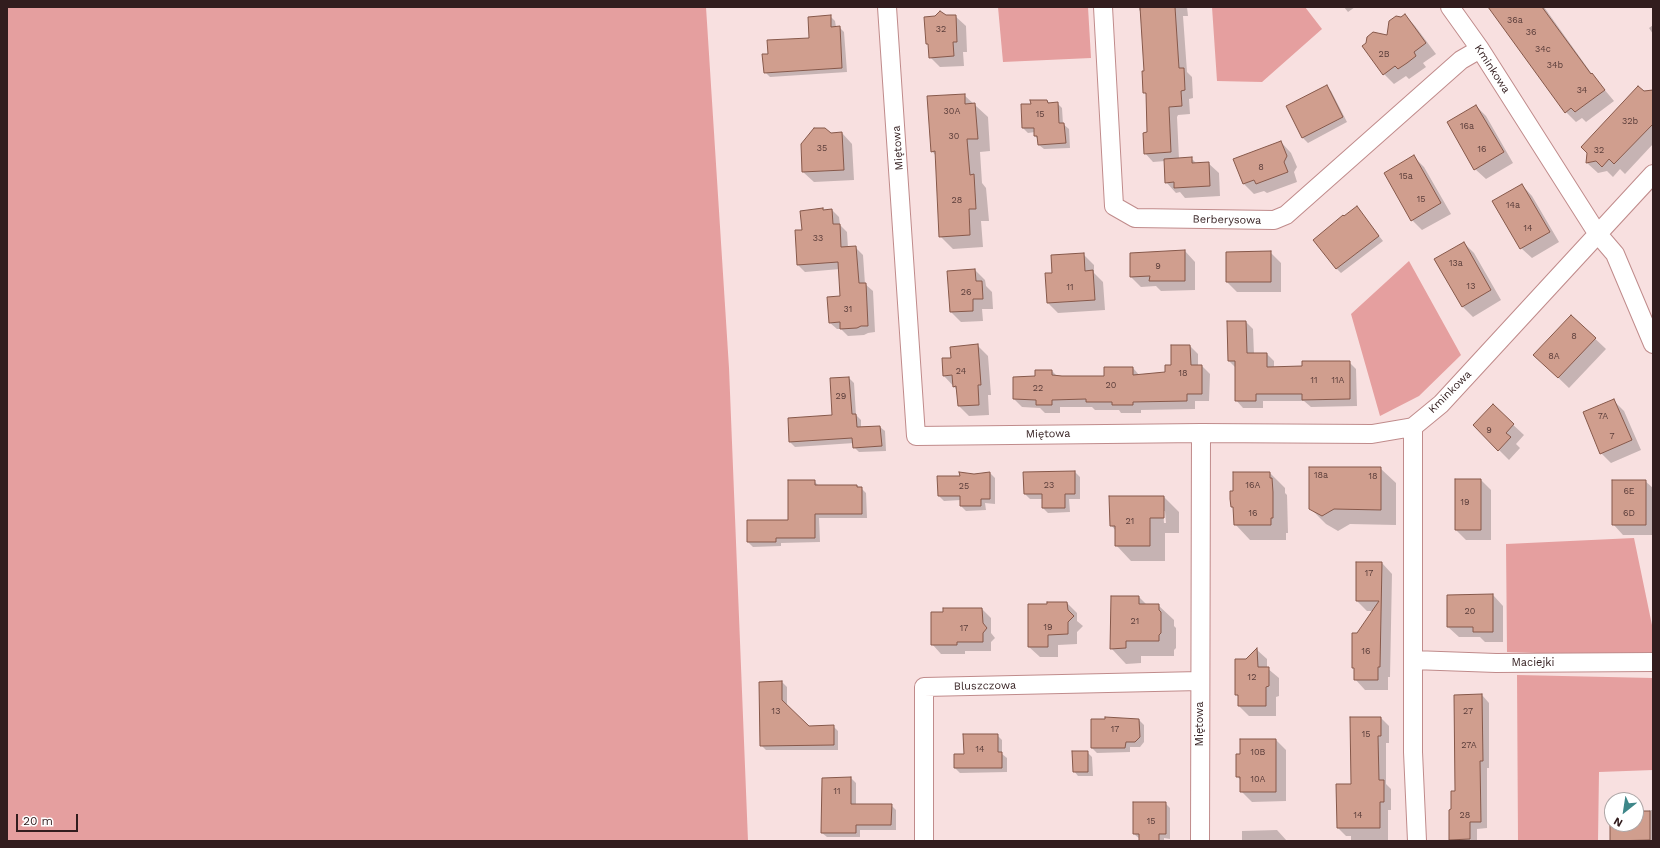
<!DOCTYPE html>
<meta charset="utf-8">
<style>
body{margin:0}
#map{position:relative;width:1660px;height:848px;overflow:hidden;background:#f8e0e0;font-family:"Work Sans",sans-serif}
canvas{display:block}
.frame{position:absolute;inset:0;border:8px solid #321d1e;pointer-events:none}
.north{position:absolute;left:1604px;top:792px;width:40px;height:40px;box-sizing:border-box;background:#fff;border:1px solid #ada5a5;border-radius:50%;rotate:210deg;font-size:11px;font-weight:700;line-height:16px;text-align:center;color:#321d1e}
.north::after{content:'';display:block;margin:auto;width:14px;height:18px;background:#3e8789;clip-path:polygon(50% 0,100% 100%,50% 72%,0 100%)}
.scale{position:absolute;left:16px;top:814px;width:62px;height:18px;box-sizing:border-box;border:2px solid #321d1e;border-top:0;padding-left:5px;font-size:12px;line-height:14px;white-space:nowrap;color:#321d1e;-webkit-text-stroke:3px #fff;paint-order:stroke}
</style>
<div id="map">
<canvas width="1660" height="848"></canvas>
<div class="frame"></div>
<div class="north">N</div>
<div class="scale">20 m</div>
</div>
<script>
const context = document.querySelector('canvas').getContext('2d');
context.lineJoin = 'round';
function fillPath(path, color) {
  context.fillStyle = color;
  context.fill(path, 'evenodd');
}
function toPath(rows) {
  const path = new Path2D();
  for (const r of rows) {
    path.moveTo(r[0], r[1]);
    for (let i = 2; i < r.length; i += 2) path.lineTo(r[i], r[i + 1]);
  }
  return path;
}
function stroke(path, color, width, dash) {
  context.strokeStyle = color;
  context.lineWidth = width;
  context.lineCap = dash ? 'butt' : 'round';
  context.setLineDash(dash || []);
  context.stroke(path);
}
function label(font, color, halo, rows, align = 'center') {
  context.font = font + ' "Work Sans",sans-serif';
  context.lineWidth = 3;
  context.setLineDash([]);
  context.textBaseline = 'middle';
  context.strokeStyle = halo;
  context.fillStyle = color;
  for (const [text, x, y, turn = 0] of rows) {
    context.save();
    context.translate(x, y);
    context.rotate((+turn || 0) * Math.PI / 180);
    context.textAlign = isNaN(turn) ? turn : align;
    if (halo) context.strokeText(text, 0, 0);
    context.fillText(text, 0, 0);
    context.restore();
  }
}
fillPath(toPath([
 [7,7,706,7,729,368,748,841,7,841],
 [998,7,1088,7,1091,58,1003,62],
 [1212,7,1305,7,1322,29,1262,82,1217,81],
 [1409,261,1461,355,1419,396,1380,416,1351,314],
 [1634,538,1653,630,1653,657,1507,652,1506,544],
 [1517,675,1653,678,1653,770,1599,772,1598,841,1518,841]
]), '#e59f9f');
fillPath(toPath([
 [1139,7,1187,7,1188,16,1183,16,1187,72,1192,77,1193,98,1189,99,1190,114,1178,115,1177,117,1179,159,1191,158,1197,164,1208,163,1219,173,1220,196,1185,198,1180,192,1176,193,1166,182,1165,161,1153,162,1145,153,1149,133,1147,95,1144,92,1145,72,1141,12,1139,10],
 [1344,7,1355,7,1348,12],
 [1489,7,1544,7,1594,77,1614,101,1586,122,1582,118,1576,122,1566,112],
 [1405,15,1415,26,1436,54,1423,63,1426,67,1409,79,1406,76,1394,84,1384,74,1388,36,1401,18],
 [830,16,835,21,836,27,839,27,844,32,847,72,770,77,765,72,769,55,810,39],
 [946,16,955,16,966,26,967,52,963,52,964,66,940,67,930,57,929,45,927,43],
 [1653,25,1653,34,1649,28],
 [1326,86,1331,91,1347,122,1308,143,1303,138,1287,107],
 [1653,91,1653,144,1625,174,1620,169,1613,177,1607,171,1598,173,1587,163,1644,92],
 [964,95,988,117,990,151,980,152,982,183,986,188,989,221,981,221,983,247,953,249,940,236,936,156,932,151],
 [1047,101,1050,103,1057,103,1062,108,1063,124,1069,129,1070,148,1044,149,1039,145,1038,139,1035,136,1035,132,1028,133,1023,128,1032,105],
 [1476,106,1486,116,1513,163,1486,179,1475,169],
 [842,133,852,144,854,180,814,182,803,172,831,134],
 [1281,142,1291,153,1297,167,1294,172,1297,182,1267,193,1264,191,1254,194,1244,184,1235,160],
 [1414,157,1424,167,1451,214,1422,230,1412,220],
 [1522,185,1532,196,1559,242,1532,258,1521,248],
 [1357,208,1383,241,1341,273,1336,268],
 [832,210,839,217,840,225,847,232,848,248,856,248,863,255,865,284,873,291,875,332,868,333,864,335,848,336,841,329,837,329,829,322,841,297,840,269,805,272,798,265,804,211],
 [1464,243,1474,253,1501,300,1473,317,1462,306],
 [1185,251,1195,262,1195,290,1161,291,1156,286,1141,287,1131,277],
 [1270,252,1281,263,1281,292,1237,292,1227,282],
 [1083,254,1094,265,1094,273,1103,282,1105,310,1058,313,1048,303,1053,274],
 [975,270,985,280,986,286,992,292,993,309,982,309,983,321,961,322,951,312],
 [1571,316,1606,349,1569,388,1545,365],
 [1228,322,1246,322,1253,329,1254,354,1267,354,1274,361,1274,368,1303,367,1349,362,1356,369,1357,406,1311,407,1304,401,1263,401,1263,408,1243,408,1236,400,1236,368,1229,361],
 [978,346,988,356,991,395,988,395,989,415,969,416,959,406,957,390,944,376,952,359],
 [1190,346,1198,354,1198,366,1202,366,1210,374,1209,401,1195,401,1195,409,1141,410,1141,413,1121,413,1119,410,1095,410,1092,407,1060,407,1060,413,1045,413,1040,408,1022,407,1014,399,1036,377,1052,371,1057,376,1105,377,1133,368,1140,376,1166,373],
 [849,378,854,383,856,415,861,420,861,428,880,427,885,431,886,451,859,452,854,447,854,443,795,447,790,442,833,416],
 [1613,400,1624,411,1641,450,1611,463,1601,453],
 [1493,406,1524,435,1516,444,1520,448,1509,460,1474,425],
 [1380,468,1396,483,1396,525,1350,524,1338,531,1326,524,1310,508],
 [1075,472,1080,477,1080,499,1069,499,1070,512,1048,513,1043,508,1043,499,1030,499,1025,494],
 [990,473,995,478,995,504,985,503,986,510,966,511,961,506,961,500,944,501,939,496,974,475],
 [1270,473,1285,488,1285,493,1287,495,1288,533,1286,533,1286,540,1250,540,1235,524,1234,509,1232,506],
 [1456,480,1481,480,1491,490,1491,540,1466,540,1456,530],
 [814,481,819,486,857,486,861,488,866,493,867,518,819,518,820,542,781,543,781,546,753,547,748,542,789,521],
 [1645,481,1653,488,1653,535,1623,535,1613,524],
 [1164,497,1179,512,1179,533,1165,533,1165,561,1131,561,1116,545,1116,531,1111,525],
 [1163,511,1165,511,1166,523,1164,523],
 [1382,563,1392,574,1390,677,1388,677,1388,690,1365,690,1355,679,1355,669,1353,667,1358,634,1373,611,1367,611,1357,601],
 [1493,595,1503,606,1503,642,1485,642,1480,637,1459,637,1448,627],
 [1112,597,1139,597,1147,605,1158,605,1174,620,1174,626,1176,628,1176,648,1174,650,1174,656,1141,656,1141,663,1126,664,1111,648],
 [1067,603,1077,613,1077,621,1083,626,1077,632,1077,644,1058,645,1058,657,1040,657,1029,647,1029,605],
 [982,609,991,618,991,633,995,638,991,642,991,651,965,651,965,654,941,654,932,644],
 [1257,650,1267,659,1267,668,1279,678,1279,696,1276,697,1276,716,1249,716,1239,706,1239,697,1236,694,1246,660],
 [782,682,787,687,787,706,808,727,833,726,838,731,838,750,766,750,761,745],
 [1482,695,1489,703,1489,768,1487,768,1487,828,1477,829,1477,841,1452,841,1450,839,1452,810],
 [1106,718,1139,720,1144,725,1144,742,1140,747,1130,747,1130,752,1097,753,1092,748],
 [1381,718,1389,726,1389,743,1386,743,1386,784,1391,789,1391,810,1388,810,1388,841,1351,841,1351,836,1346,836,1338,828,1352,785],
 [997,735,1002,740,1002,754,1007,758,1007,772,960,773,955,768,965,755],
 [1276,740,1286,750,1286,801,1252,802,1241,791,1241,781,1237,776,1241,755],
 [1087,752,1092,757,1093,776,1078,776,1074,771],
 [851,778,856,783,856,805,891,805,896,810,896,830,860,830,860,837,827,837,822,833],
 [1165,803,1170,808,1170,839,1164,838,1164,841,1140,841,1140,839,1134,834],
 [1649,810,1653,810,1653,841,1611,840,1612,812,1612,824,1636,824,1636,812,1650,812],
 [1277,830,1287,841,1242,841,1242,831]
]), '#0003');
const building = toPath([
 [1140,7,1175,7,1179,68,1184,68,1185,90,1181,91,1182,106,1169,107,1169,108,1171,152,1144,154,1143,133,1147,132,1146,93,1143,93,1142,71,1144,71,1140,7],
 [1488,7,1542,7,1591,74,1592,73,1605,90,1575,112,1571,108,1565,113,1488,7],
 [940,11,946,15,956,15,957,42,953,42,954,56,929,58,928,44,926,44,924,17,935,16,940,11],
 [1405,14,1426,43,1414,52,1416,56,1407,63,1398,69,1395,66,1383,75,1362,46,1366,43,1367,37,1373,32,1387,35,1389,21,1396,16,1401,17,1405,14],
 [831,15,831,27,840,26,842,68,764,73,762,54,768,54,767,40,809,38,808,17,831,15],
 [1327,85,1343,117,1302,138,1286,106,1327,85],
 [1638,86,1644,91,1653,90,1653,124,1614,164,1609,159,1602,167,1596,161,1586,163,1587,153,1581,147,1638,86],
 [965,94,965,104,975,103,978,139,967,139,970,175,974,174,976,209,969,209,970,235,939,237,935,151,931,152,927,96,965,94],
 [1030,100,1047,100,1048,103,1058,102,1059,123,1064,123,1066,143,1038,145,1037,136,1034,136,1034,128,1022,128,1021,104,1031,104,1030,100],
 [1476,105,1504,152,1474,170,1447,122,1476,105],
 [814,128,825,128,831,133,842,132,844,170,802,172,801,144,814,128],
 [1281,141,1287,156,1284,162,1288,172,1256,184,1254,180,1243,184,1233,159,1281,141],
 [1414,155,1441,203,1411,221,1384,173,1414,155],
 [1192,157,1192,163,1209,162,1210,186,1174,188,1174,182,1165,183,1164,159,1192,157],
 [1522,184,1550,232,1520,249,1492,201,1522,184],
 [1357,206,1379,236,1336,269,1313,240,1343,215,1344,216,1357,206],
 [823,208,823,210,832,209,833,224,840,224,841,247,856,246,859,283,866,283,868,326,861,326,857,328,840,329,840,322,829,323,827,297,840,296,838,262,797,265,795,230,802,230,800,211,823,208],
 [1464,242,1491,290,1462,307,1434,259,1464,242],
 [1185,250,1185,281,1149,281,1150,276,1130,277,1130,253,1185,250],
 [1271,251,1271,282,1226,282,1226,252,1271,251],
 [1084,253,1085,271,1093,270,1095,300,1047,303,1045,273,1052,273,1051,255,1084,253],
 [975,269,976,281,982,281,983,299,973,299,973,311,950,312,947,271,975,269],
 [1571,315,1596,338,1558,378,1533,355,1571,315],
 [1227,321,1246,321,1247,353,1267,353,1267,367,1302,366,1302,361,1350,361,1350,399,1302,400,1302,394,1256,394,1256,401,1235,401,1235,361,1228,361,1227,321],
 [978,344,981,385,978,385,979,405,958,406,956,386,953,387,952,375,943,376,942,358,951,358,950,347,978,344],
 [1171,345,1190,345,1191,365,1202,365,1202,394,1187,394,1187,401,1133,402,1133,405,1112,405,1112,402,1086,402,1086,399,1052,400,1052,405,1036,405,1036,400,1013,399,1013,377,1035,376,1035,370,1052,370,1052,375,1062,376,1104,376,1104,367,1133,367,1133,375,1165,372,1165,365,1171,365,1171,345],
 [849,377,852,414,856,414,857,427,880,426,882,446,853,448,852,438,789,442,788,418,832,415,830,378,849,377],
 [1614,399,1632,440,1600,454,1583,412,1614,399],
 [1493,404,1514,424,1506,433,1511,437,1498,451,1473,425,1493,404],
 [1309,467,1381,467,1381,510,1334,509,1322,516,1309,509,1309,467],
 [1075,471,1075,494,1065,494,1065,508,1042,508,1042,494,1024,494,1023,472,1075,471],
 [959,472,974,474,990,472,990,499,981,499,981,506,960,506,960,496,938,496,937,476,960,476,959,472],
 [1233,472,1270,472,1270,478,1272,478,1273,492,1273,518,1271,518,1271,525,1234,525,1233,507,1231,507,1230,499,1230,491,1233,491,1233,472],
 [1455,479,1481,479,1481,530,1455,530,1455,479],
 [788,480,815,480,815,485,857,485,857,487,862,487,862,514,815,514,815,538,776,538,776,542,747,542,747,520,788,520,788,480],
 [1612,480,1646,480,1646,525,1612,525,1612,480],
 [1109,496,1164,496,1164,518,1150,518,1150,546,1115,546,1115,526,1110,526,1109,496],
 [1356,562,1382,562,1380,667,1378,667,1378,680,1354,680,1354,668,1352,668,1352,633,1357,633,1379,601,1356,601,1356,562],
 [1493,594,1493,632,1473,632,1473,627,1447,627,1447,595,1493,594],
 [1111,596,1139,596,1139,604,1159,604,1159,610,1161,612,1161,633,1159,635,1159,641,1126,641,1126,648,1110,649,1111,596],
 [1047,602,1067,602,1068,610,1074,616,1068,622,1068,634,1048,635,1048,647,1028,647,1028,604,1047,604,1047,602],
 [943,608,982,608,983,623,987,628,983,633,983,642,957,642,957,645,931,645,931,612,943,612,943,608],
 [1257,648,1258,667,1269,667,1269,686,1266,687,1266,706,1238,706,1238,695,1235,695,1235,659,1246,659,1257,648],
 [782,681,782,700,809,726,834,725,834,745,760,746,759,682,782,681],
 [1482,694,1483,761,1480,761,1481,822,1470,822,1470,839,1449,840,1449,810,1451,809,1451,791,1455,791,1454,695,1482,694],
 [1105,717,1139,719,1140,737,1135,742,1126,742,1125,748,1091,748,1091,719,1105,719,1105,717],
 [1350,717,1381,717,1381,736,1378,736,1379,780,1384,780,1384,802,1380,802,1380,828,1337,828,1336,784,1351,784,1350,717],
 [963,734,998,734,998,752,1002,752,1002,768,954,768,954,754,964,754,963,734],
 [1240,739,1276,739,1276,792,1240,792,1240,777,1236,777,1236,754,1240,754,1240,739],
 [1072,751,1088,751,1088,772,1073,772,1072,751],
 [851,777,851,804,892,804,891,825,856,825,856,833,821,833,822,778,851,777],
 [1133,802,1166,802,1166,834,1159,834,1159,841,1139,841,1139,834,1133,834,1133,802],
 [1610,811,1612,811,1612,824,1636,824,1636,811,1650,811,1650,840,1610,841,1610,811]
]);
fillPath(building, '#d09e8e');
stroke(building, '#86584a', 1);
const minor = toPath([
 [887,7,916,436,1201,433,1200,841],
 [1103,7,1114,206,1135,218,1274,220,1286,215,1461,60,1480,49],
 [1450,7,1480,49,1597,233,1615,254,1653,344],
 [1413,427,1413,752,1417,841],
 [1201,433,1372,434,1413,427,1441,404,1653,174],
 [1413,660,1496,663,1653,662],
 [924,841,924,687,1200,681]
]);
stroke(minor, '#c08b8b', 20);
stroke(minor, '#fff', 18);
label('9px', '#5a3d3a', null, [
 ["36a",1515,20],
 ["32",941,29],
 ["36",1531,32],
 ["34c",1543,49],
 ["2B",1384,54],
 ["34b",1555,65],
 ["34",1582,90],
 ["30A",952,111],
 ["15",1040,114],
 ["32b",1630,121],
 ["16a",1467,126],
 ["30",954,136],
 ["35",822,148],
 ["16",1482,149],
 ["32",1599,150],
 ["8",1261,167],
 ["15a",1406,176],
 ["15",1421,199],
 ["28",957,200],
 ["14a",1513,205],
 ["14",1528,228],
 ["33",818,238],
 ["13a",1456,263],
 ["9",1158,266],
 ["13",1471,286],
 ["11",1070,287],
 ["26",966,292],
 ["31",848,309],
 ["8",1574,336],
 ["8A",1554,356],
 ["24",961,371],
 ["18",1183,373],
 ["11",1314,380],
 ["11A",1338,380],
 ["20",1111,385],
 ["22",1038,388],
 ["29",841,396],
 ["7A",1603,416],
 ["9",1489,430],
 ["7",1612,436],
 ["18a",1321,475],
 ["18",1373,476],
 ["23",1049,485],
 ["16A",1253,485],
 ["25",964,486],
 ["6E",1629,491],
 ["19",1465,502],
 ["16",1253,513],
 ["6D",1629,513],
 ["21",1130,521],
 ["17",1369,573],
 ["20",1470,611],
 ["21",1135,621],
 ["19",1048,627],
 ["17",964,628],
 ["16",1366,651],
 ["12",1252,677],
 ["13",776,711],
 ["27",1468,711],
 ["17",1115,729],
 ["15",1366,734],
 ["27A",1469,745],
 ["14",980,749],
 ["10B",1258,752],
 ["10A",1258,779],
 ["11",837,791],
 ["14",1358,815],
 ["28",1465,815],
 ["15",1151,821]
]);
label('11px', '#321d1e', '#fff', [
 ["Kminkowa",1492,69,57],
 ["Miętowa",898,148,-94],
 ["Berberysowa",1227,220,1],
 ["Kminkowa",1450,392,-45],
 ["Miętowa",1048,434,-1],
 ["Maciejki",1533,663],
 ["Bluszczowa",985,686,-1],
 ["Miętowa",1200,724,-90]
]);
</script>
